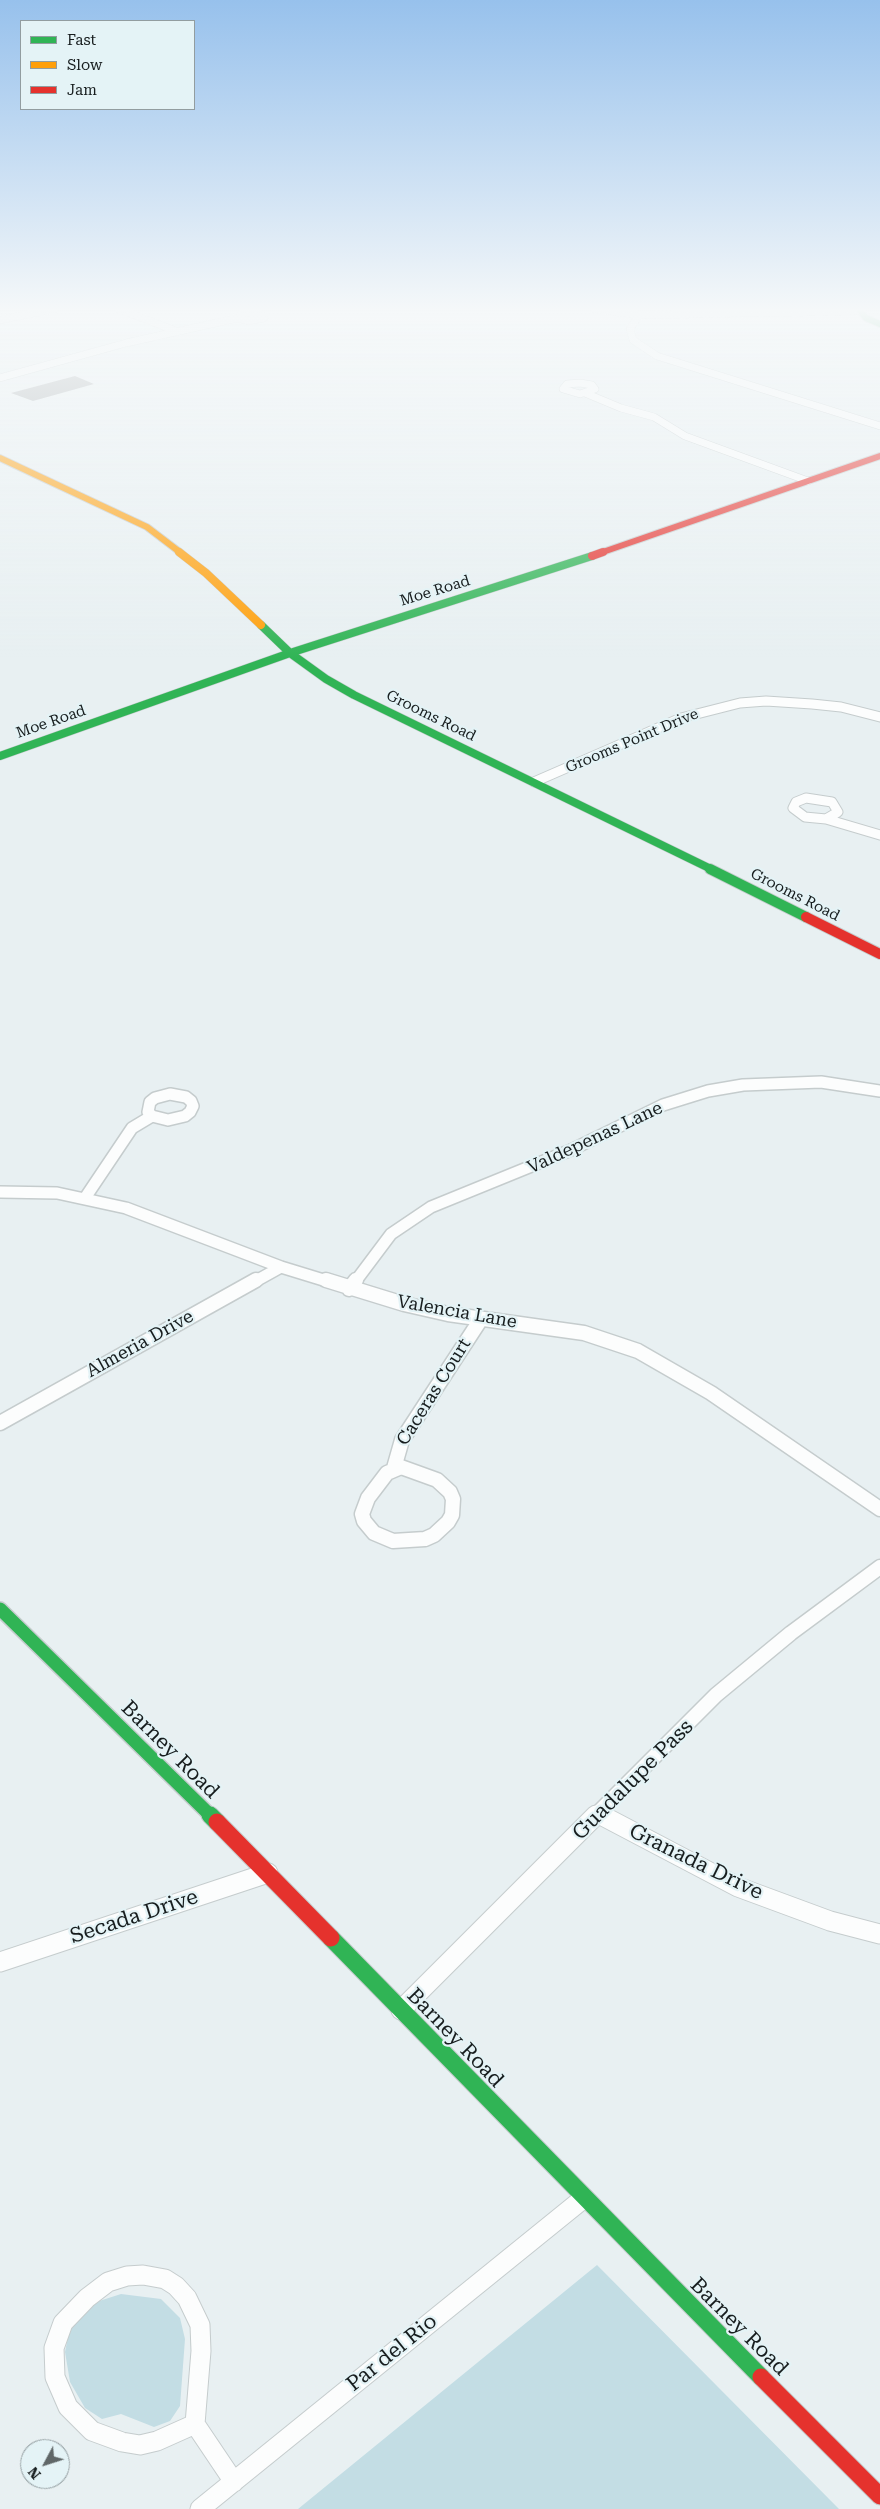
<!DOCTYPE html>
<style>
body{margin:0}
#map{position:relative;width:880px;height:2509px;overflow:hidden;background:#e8f0f2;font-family:"Roboto Serif",serif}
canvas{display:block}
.legend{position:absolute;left:20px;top:20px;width:175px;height:90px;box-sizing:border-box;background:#e4f3f6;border:1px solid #929da0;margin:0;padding:6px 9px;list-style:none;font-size:15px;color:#171d1e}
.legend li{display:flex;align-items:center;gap:10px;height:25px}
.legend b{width:25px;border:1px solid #929da0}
.north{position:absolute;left:20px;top:2439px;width:50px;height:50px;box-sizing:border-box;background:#e4f3f6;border:1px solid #929da0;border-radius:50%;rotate:230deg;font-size:14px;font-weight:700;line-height:20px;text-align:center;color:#171d1e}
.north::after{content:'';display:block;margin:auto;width:18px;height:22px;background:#606768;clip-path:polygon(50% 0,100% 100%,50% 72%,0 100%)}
</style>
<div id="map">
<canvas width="880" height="2509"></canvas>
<ul class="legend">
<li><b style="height:6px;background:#30b455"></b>Fast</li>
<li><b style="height:6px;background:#ff9f0a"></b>Slow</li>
<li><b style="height:6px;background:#e5322d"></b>Jam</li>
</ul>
<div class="north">N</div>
</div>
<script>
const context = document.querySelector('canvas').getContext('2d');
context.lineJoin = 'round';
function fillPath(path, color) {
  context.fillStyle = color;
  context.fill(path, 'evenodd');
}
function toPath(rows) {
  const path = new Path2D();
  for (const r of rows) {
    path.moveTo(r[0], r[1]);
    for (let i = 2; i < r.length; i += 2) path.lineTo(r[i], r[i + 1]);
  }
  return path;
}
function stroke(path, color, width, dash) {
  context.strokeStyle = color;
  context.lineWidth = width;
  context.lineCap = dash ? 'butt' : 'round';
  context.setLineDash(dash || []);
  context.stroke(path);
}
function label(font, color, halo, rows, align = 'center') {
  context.font = font + ' "Roboto Serif",serif';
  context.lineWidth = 4.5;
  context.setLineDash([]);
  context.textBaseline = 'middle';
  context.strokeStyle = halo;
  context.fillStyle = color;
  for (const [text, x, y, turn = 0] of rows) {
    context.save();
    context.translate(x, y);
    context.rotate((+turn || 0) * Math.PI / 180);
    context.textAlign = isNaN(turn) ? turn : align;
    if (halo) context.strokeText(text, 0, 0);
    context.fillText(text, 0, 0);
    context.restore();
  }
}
fillPath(toPath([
 [597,2265,839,2509,298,2509],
 [121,2294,161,2299,180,2318,185,2339,180,2406,170,2421,154,2427,121,2414,102,2419,85,2408,70,2382,65,2352,70,2327,93,2303]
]), '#c3dde4');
fillPath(toPath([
 [75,376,94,384,33,401,11,393]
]), '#a7acae');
const streetFar4 = toPath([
 [119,309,176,331],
 [595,309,639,315,860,311],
 [250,313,261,314,264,318,248,321,238,318,242,314,250,313],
 [639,315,630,329,633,340,657,356,880,426],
 [0,320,54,309],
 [0,378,126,343,238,318],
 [580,383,592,385,595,389,580,394,563,389,567,384,580,383],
 [585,393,621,408,654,417,685,436,808,481]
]);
const streetFar3 = toPath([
 [534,782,681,718,740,703,766,701,812,704,841,707,880,717],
 [806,798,832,802,838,812,826,819,805,817,793,808,796,802,806,798],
 [826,819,880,835]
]);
const streetFar2 = toPath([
 [170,1094,186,1097,191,1101,193,1106,190,1112,185,1116,168,1120,152,1116,148,1112,150,1102,155,1098,170,1094],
 [0,1192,57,1193,126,1208,281,1267,330,1282],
 [85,1198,132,1128,152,1116],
 [254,1282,281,1267],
 [355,1282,391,1234,431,1207,571,1150,663,1105,708,1091,743,1085,821,1082,880,1091]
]);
const streetFar1 = toPath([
 [326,1280,404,1304,448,1314,584,1333,638,1351,711,1393,880,1509],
 [349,1289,356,1280],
 [0,1423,256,1280],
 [401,1467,437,1480,450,1492,453,1499,452,1515,448,1522,434,1535,425,1539,393,1541,374,1533,364,1521,362,1514,368,1498,387,1473,401,1467],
 [394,1468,402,1440,481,1319],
 [600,1814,604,1816],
 [595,1816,716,1695,791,1633,880,1567]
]);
const street = toPath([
 [601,1815,738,1887,830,1921,880,1934],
 [0,1962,268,1873],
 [401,2010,596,1815],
 [143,2275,165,2279,176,2286,187,2298,200,2325,201,2351,195,2424,157,2441,140,2445,122,2442,92,2431,68,2407,55,2377,54,2348,63,2323,87,2298,108,2282,127,2276,143,2275],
 [195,2424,234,2482],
 [200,2509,584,2198]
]);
const fastFar4 = toPath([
 [859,309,866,318,880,324]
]);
const fastFar3 = toPath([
 [261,625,290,653,326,679,354,695,713,870],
 [0,756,290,653,592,556]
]);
const fastFar2 = toPath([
 [710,869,806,917]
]);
const fastFar1 = toPath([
 [0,1609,211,1816]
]);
const fast = toPath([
 [210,1815,217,1822],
 [331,1938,761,2377]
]);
const slowFar1 = toPath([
 [0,458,147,527,181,553]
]);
const slow = toPath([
 [179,552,206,573,261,625]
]);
const jamFar3 = toPath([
 [600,553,880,456]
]);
const jamFar2 = toPath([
 [592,556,603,552]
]);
const jamFar1 = toPath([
 [806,917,880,954]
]);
const jam = toPath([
 [217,1822,331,1938],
 [761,2377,880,2496]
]);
stroke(streetFar4, '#c5cccd', 8);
stroke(streetFar3, '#c5cccd', 11);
stroke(streetFar2, '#c5cccd', 14);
stroke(streetFar1, '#c5cccd', 17);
stroke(street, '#c5cccd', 21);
stroke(fastFar4, '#c5cccd', 8);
stroke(fastFar3, '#c5cccd', 9);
stroke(fastFar2, '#c5cccd', 12);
stroke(fastFar1, '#c5cccd', 16);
stroke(fast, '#c5cccd', 19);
stroke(slowFar1, '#c5cccd', 8);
stroke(slow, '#c5cccd', 9);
stroke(jamFar3, '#c5cccd', 8);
stroke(jamFar2, '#c5cccd', 9);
stroke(jamFar1, '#c5cccd', 12);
stroke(jam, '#c5cccd', 19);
stroke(streetFar4, '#fcfdfd', 7);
stroke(streetFar3, '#fcfdfd', 9);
stroke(streetFar2, '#fcfdfd', 11);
stroke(streetFar1, '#fcfdfd', 14);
stroke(street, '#fcfdfd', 19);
stroke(fastFar4, '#30b455', 6);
stroke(fastFar3, '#30b455', 8);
stroke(fastFar2, '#30b455', 10);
stroke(fastFar1, '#30b455', 13);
stroke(fast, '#30b455', 17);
stroke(slowFar1, '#ff9f0a', 6);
stroke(slow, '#ff9f0a', 8);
stroke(jamFar3, '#e5322d', 6);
stroke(jamFar2, '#e5322d', 8);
stroke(jamFar1, '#e5322d', 10);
stroke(jam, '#e5322d', 17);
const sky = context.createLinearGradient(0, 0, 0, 660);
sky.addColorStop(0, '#97c1ec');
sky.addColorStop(0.47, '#f5f8f9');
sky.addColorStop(1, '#f5f8f900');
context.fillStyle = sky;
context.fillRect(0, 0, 880, 660);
label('15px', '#171d1e', '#e4f3f6', [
 ["Moe Road",435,591,-17],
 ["Grooms Road",431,716,26],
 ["Moe Road",51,722,-19],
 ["Grooms Point Drive",632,741,-23],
 ["Grooms Road",795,895,27]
]);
label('18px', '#171d1e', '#e4f3f6', [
 ["Valdepenas Lane",595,1138,-25],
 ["Valencia Lane",457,1312,10],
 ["Almeria Drive",140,1344,-29],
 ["Caceras Court",434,1392,-58]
]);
label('21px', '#171d1e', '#e4f3f6', [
 ["Barney Road",170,1750,45],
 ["Guadalupe Pass",633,1780,-45],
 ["Granada Drive",696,1862,26],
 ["Secada Drive",134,1917,-18],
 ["Barney Road",455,2038,46],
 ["Barney Road",739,2327,45],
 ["Par del Rio",392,2353,-39]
]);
</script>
